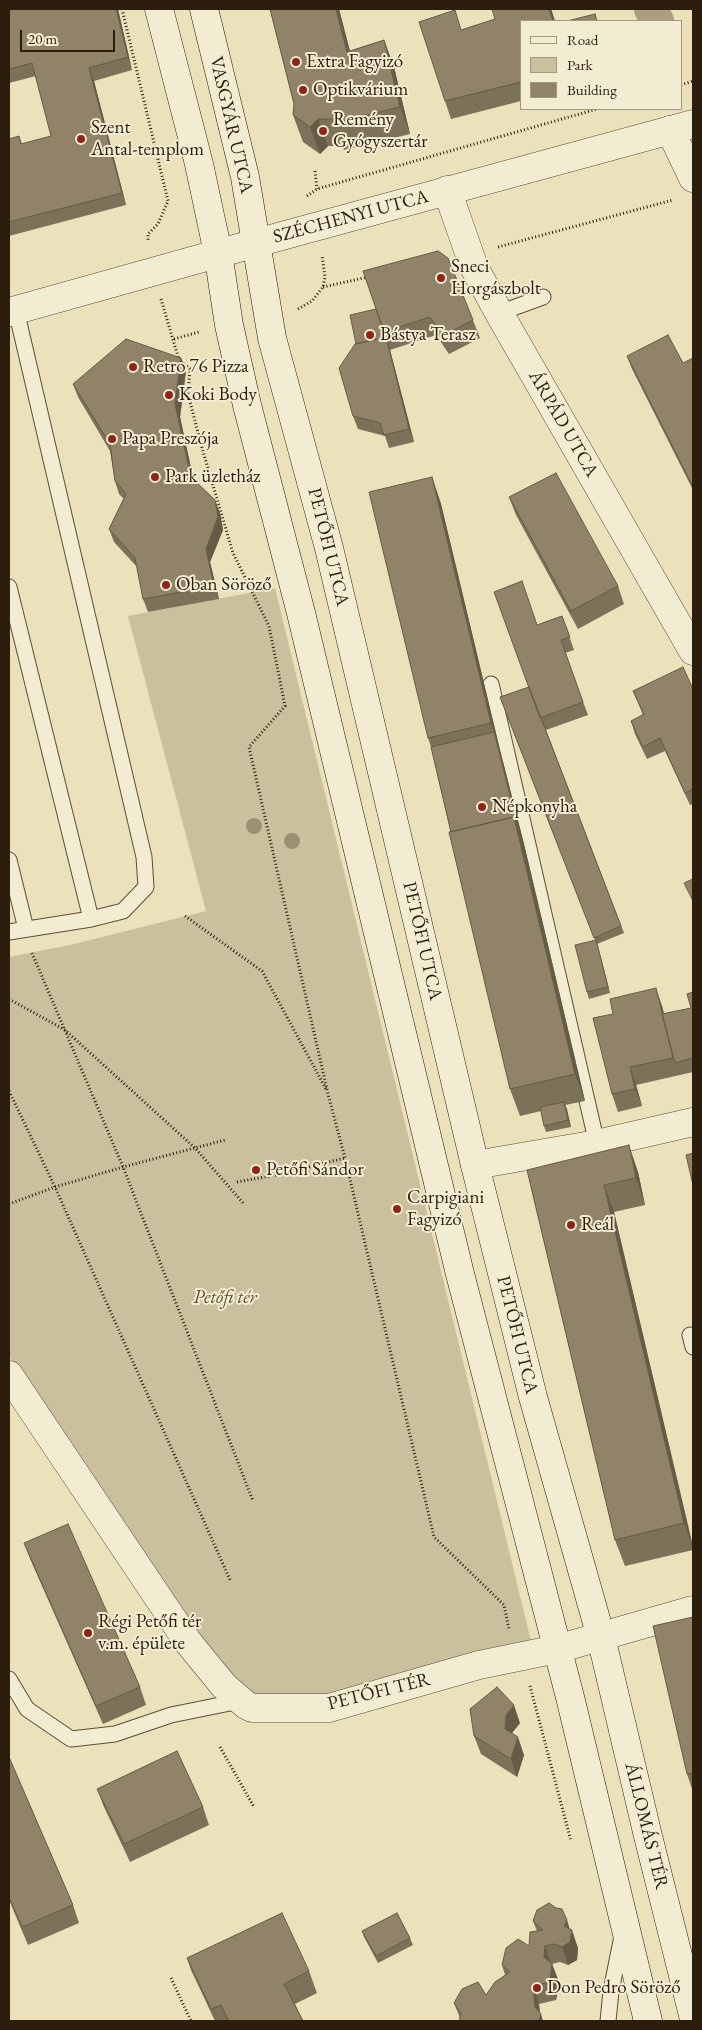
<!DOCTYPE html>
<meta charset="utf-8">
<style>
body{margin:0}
#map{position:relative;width:702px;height:2030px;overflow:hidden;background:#ebe1ba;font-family:"EB Garamond",serif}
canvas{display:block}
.frame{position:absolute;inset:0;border:10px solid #2d1d0d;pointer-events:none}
.legend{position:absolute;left:520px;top:20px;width:162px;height:90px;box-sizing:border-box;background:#f2ecd2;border:1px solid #a39983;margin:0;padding:6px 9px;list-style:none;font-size:15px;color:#2d1d0d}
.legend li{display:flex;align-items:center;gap:10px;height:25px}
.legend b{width:25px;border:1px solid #a39983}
.scale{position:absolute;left:20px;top:30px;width:95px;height:22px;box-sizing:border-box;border:2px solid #2d1d0d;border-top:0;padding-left:6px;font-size:15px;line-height:18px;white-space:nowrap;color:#2d1d0d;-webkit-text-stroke:4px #f2ecd2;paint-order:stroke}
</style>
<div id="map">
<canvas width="702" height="2030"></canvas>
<div class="frame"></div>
<ul class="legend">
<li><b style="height:6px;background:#f2ecd2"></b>Road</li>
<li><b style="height:14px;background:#cbc09d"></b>Park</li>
<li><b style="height:14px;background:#908367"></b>Building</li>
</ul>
<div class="scale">20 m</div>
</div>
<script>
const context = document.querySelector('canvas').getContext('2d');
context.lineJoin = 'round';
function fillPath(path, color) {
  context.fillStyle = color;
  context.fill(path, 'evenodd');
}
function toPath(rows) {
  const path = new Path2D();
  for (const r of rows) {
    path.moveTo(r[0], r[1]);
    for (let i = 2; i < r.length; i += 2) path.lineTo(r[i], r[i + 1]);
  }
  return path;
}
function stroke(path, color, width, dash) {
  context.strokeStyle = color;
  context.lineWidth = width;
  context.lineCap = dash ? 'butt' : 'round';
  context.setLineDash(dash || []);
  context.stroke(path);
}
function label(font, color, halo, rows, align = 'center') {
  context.font = font + ' "EB Garamond",serif';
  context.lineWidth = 4;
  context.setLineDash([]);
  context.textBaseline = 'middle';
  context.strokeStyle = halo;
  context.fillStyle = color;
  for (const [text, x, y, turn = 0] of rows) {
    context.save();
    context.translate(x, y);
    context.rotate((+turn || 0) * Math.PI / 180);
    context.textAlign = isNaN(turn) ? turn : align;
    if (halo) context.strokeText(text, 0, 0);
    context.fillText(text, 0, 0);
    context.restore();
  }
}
fillPath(toPath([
 [275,588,532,1645,357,1698,264,1705,226,1684,20,1379,9,1355,9,957,70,945,206,911,128,616]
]), '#cbc09d');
stroke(toPath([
 [651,9,657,21]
]), '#aa9e7f', 34);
const service = toPath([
 [499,313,543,297],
 [9,587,91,919],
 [491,684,597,1144],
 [9,860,26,929],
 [9,932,91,919,123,911,146,887,144,857,16,310],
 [690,1335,693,1347],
 [9,1679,27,1709,71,1739,115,1734,171,1715,240,1701],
 [608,2021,611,1991,622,1936]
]);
const minor = toPath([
 [670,130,693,178],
 [447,190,474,267,499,313,693,651],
 [9,312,256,243],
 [475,1165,597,1144,693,1122],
 [9,1375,188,1642,224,1686,246,1705,252,1708,329,1708,479,1665,557,1649,693,1610]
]);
const tertiary = toPath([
 [256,243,693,124]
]);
const secondary = toPath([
 [159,9,199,164,218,253,229,325,247,405,301,613,460,1274,570,1697,648,2021],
 [204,9,245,177,272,338,329,548,475,1165,533,1397,601,1637,648,1836,693,2015]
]);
stroke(service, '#5c4e38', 17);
stroke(minor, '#5c4e38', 29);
stroke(tertiary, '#5c4e38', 29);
stroke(secondary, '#2d1d0d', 29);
stroke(toPath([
 [122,9,168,201,158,224,148,234,148,242],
 [681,85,693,81],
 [315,171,317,189],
 [307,196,317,189,597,109],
 [498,247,673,200],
 [323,287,368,277],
 [161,299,179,360,190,369,188,394,202,448,233,553,269,626,285,706,249,747,328,1094,345,1158,434,1537,504,1605,509,1629],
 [298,309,312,301,323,287,325,277,322,255],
 [174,339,199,332],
 [185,916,262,971,326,1089],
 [32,953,123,1167,253,1501],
 [9,999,65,1030,195,1148,244,1204],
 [9,1091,55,1187,231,1582],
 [237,1182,276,1175,345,1158],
 [9,1204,55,1187,123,1167,225,1140],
 [530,1686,571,1841],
 [220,1747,254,1807],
 [171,1978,191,2021]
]), '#2d1d0d', 3, [1, 2.5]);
stroke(service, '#f2ecd2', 15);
stroke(minor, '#f2ecd2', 28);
stroke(tertiary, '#f2ecd2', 28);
stroke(secondary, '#f2ecd2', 28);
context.fillStyle = '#9c9072';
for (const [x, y] of [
 [254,826],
 [292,841]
]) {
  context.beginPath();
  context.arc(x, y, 8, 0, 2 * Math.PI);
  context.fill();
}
fillPath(toPath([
 [118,9,132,70,94,81,126,205,9,236,9,139,19,136,22,144,51,136,36,76,9,83,9,10],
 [270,9,339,9,350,51,384,40,394,67,410,134,344,150,342,146,328,146,320,154,303,142,293,115,294,104],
 [492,9,551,9,555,21,521,21,521,101,451,119,445,101,462,30,495,19],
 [376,309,473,320,480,338,449,354,436,335,390,350,414,442,389,448,385,436,358,429,353,416,356,344],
 [627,356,683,363,693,358,693,490,632,369],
 [181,358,186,371,180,417,193,480,220,513,223,530,210,562,219,599,148,612,143,599,137,567,114,542,109,529,124,499,119,494,115,481,110,451,78,397,73,384],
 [432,477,441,504,500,750,524,844,585,1101,565,1105,571,1127,546,1132,544,1126,541,1111,520,1116,510,1089,431,747,428,738],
 [509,497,618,586,624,604,578,629,516,515],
 [562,616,574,650,565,653,588,715,546,730,624,933,597,944,610,993,589,999,587,992,595,940,500,697,529,687,537,625],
 [693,689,693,804,690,805,665,751,647,759,635,734,631,721,643,715,633,691],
 [693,992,693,1072,636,1085,642,1106,618,1112,612,1094,662,1006,664,1014,691,1008],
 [527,1170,638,1172,645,1205,614,1212,693,1546,693,1550,625,1566,615,1540],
 [24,1543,140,1687,146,1705,103,1724,31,1561],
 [693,1617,693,1792,687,1774],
 [520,1723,512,1733,524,1755,517,1777,481,1754,474,1736],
 [9,1757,73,1905,79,1923,28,1945,9,1900],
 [97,1789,203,1807,209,1825,130,1862,104,1807],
 [533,1921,570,1930,578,1948,577,1960,568,1965,560,1962,552,1964,559,1982,556,2000,539,2004,540,2013,460,2018,454,2003,486,1995,505,1975,502,1965,529,1946,537,1931],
 [362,1931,410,1938,413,1945,378,1963,364,1937],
 [187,1958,309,1971,317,1993,295,2004,303,2021,215,2021,191,1970]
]), '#7c7159');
fillPath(toPath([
 [116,9,118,9,132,70,128,57],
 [336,9,339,9,357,79,347,52],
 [549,9,551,9,555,21,553,21],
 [384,40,394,67,410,134,400,107],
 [89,68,94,81,126,205,122,193],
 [318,119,328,146,320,154,310,127],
 [386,337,390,350,414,442,409,429],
 [181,358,186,371,180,417,196,490,191,477,175,404],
 [432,477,441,504,500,750,524,844,585,1101,575,1074,494,732,491,723],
 [215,500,220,513,223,530,210,562,219,599,214,586,206,549],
 [596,940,598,946,610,993,608,987],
 [656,988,662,1006,676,1063,675,1063,680,1076,673,1058],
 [630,1067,636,1085,642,1106,635,1089],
 [564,1102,567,1109,571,1127,568,1120],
 [629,1145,638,1172,645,1205,636,1178],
 [604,1185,614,1212,693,1548,684,1523],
 [514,1705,520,1723,512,1733,505,1729,506,1715],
 [518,1737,524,1755,517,1777,511,1759],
 [567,1920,571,1933,572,1930,578,1948,577,1960,568,1965,562,1947,564,1926],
 [545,1946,551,1964,544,1957],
 [552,1964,559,1982,556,2000,550,1982],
 [533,1986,539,2004,540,2016,541,2014,543,2021,539,2021,535,2007]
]), '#655c48');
const building = toPath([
 [16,9,116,9,128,57,89,68,122,193,9,222,9,139,19,136,21,144,51,136,32,63,9,69,9,10,16,9],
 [270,9,336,9,347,52,384,40,400,107,334,123,332,119,318,119,310,127,293,115,294,104,270,9],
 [492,9,549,9,553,21,521,21,521,82,445,101,419,22,455,10,461,30,495,19,492,9],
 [595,14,597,21,567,21,595,14],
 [438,251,448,258,473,320,442,336,430,317,384,332,363,271,438,251],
 [376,309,386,337,356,344,350,315,376,309],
 [668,335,683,363,693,358,693,487,627,356,668,335],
 [386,337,409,429,384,435,380,423,353,416,339,368,355,344,386,337],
 [126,339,181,358,175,404,191,477,215,500,218,517,206,549,214,586,143,599,135,558,109,529,126,494,115,481,110,444,73,384,126,339],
 [556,473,618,586,571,611,509,497,556,473],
 [432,477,491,723,428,738,369,492,432,477],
 [522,581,537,625,562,616,570,637,561,640,583,702,540,718,494,592,522,581],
 [683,667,693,689,693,789,685,793,660,738,643,747,631,721,644,714,633,691,683,667],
 [529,687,621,926,594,938,500,697,529,687],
 [494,732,518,826,514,817,451,832,431,747,494,732],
 [514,817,575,1074,510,1089,449,832,514,817],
 [693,879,693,901,684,883,693,879],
 [596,940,608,987,587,992,575,945,596,940],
 [656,988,673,1058,630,1067,635,1089,612,1094,593,1018,613,1014,610,999,656,988],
 [693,992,693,1058,675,1063,662,1014,691,1008,687,994,693,992],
 [564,1102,568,1120,544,1126,540,1107,564,1102],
 [629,1145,636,1178,604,1185,684,1523,615,1540,527,1170,629,1145],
 [693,1153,693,1185,686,1155,693,1153],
 [68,1524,140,1687,96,1706,24,1543,68,1524],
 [693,1617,693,1773,687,1774,653,1626,693,1617],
 [497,1687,514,1705,506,1715,505,1729,518,1737,511,1759,474,1736,470,1709,497,1687],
 [177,1751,203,1807,124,1844,97,1789,177,1751],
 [9,1757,73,1905,22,1927,9,1897,9,1757],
 [549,1903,556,1908,562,1909,567,1920,564,1926,572,1930,570,1942,562,1947,554,1944,545,1946,544,1957,552,1964,550,1982,533,1986,535,2007,541,2014,539,2021,459,2021,461,2014,454,2003,462,1989,478,1982,486,1995,495,1982,510,1972,502,1965,506,1948,518,1939,529,1946,530,1932,543,1930,533,1921,537,1910,549,1903],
 [282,1913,309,1971,284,1984,303,2021,229,2021,221,2005,211,2009,187,1958,282,1913],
 [397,1913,410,1938,376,1956,362,1931,397,1913]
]);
fillPath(building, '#908367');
stroke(building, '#655c48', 1);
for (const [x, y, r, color] of [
 [296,62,5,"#8f2418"],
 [303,90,5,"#8f2418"],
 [323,131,5,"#8f2418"],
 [81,139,5,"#8f2418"],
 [441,278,5,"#8f2418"],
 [370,335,5,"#8f2418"],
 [133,367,5,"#8f2418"],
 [169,395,5,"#8f2418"],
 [112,439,5,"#8f2418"],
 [155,477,5,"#8f2418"],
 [166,585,5,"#8f2418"],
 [482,807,5,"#8f2418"],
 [256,1170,5,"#8f2418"],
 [397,1209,5,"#8f2418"],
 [571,1225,5,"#8f2418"],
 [88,1633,5,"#8f2418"],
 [537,1988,5,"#8f2418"]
]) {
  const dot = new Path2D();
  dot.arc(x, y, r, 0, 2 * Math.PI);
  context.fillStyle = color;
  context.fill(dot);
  stroke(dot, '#f2ecd2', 2);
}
label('19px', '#2d1d0d', '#f2ecd2', [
 ["Extra Fagyizó",306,62],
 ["Optikvárium",313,90],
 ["Remény",333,120],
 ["Gyógyszertár",333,142],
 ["Szent",91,128],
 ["Antal-templom",91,150],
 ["Sneci",451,267],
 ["Horgászbolt",451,289],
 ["Bástya Terasz",380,335],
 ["Retro 76 Pizza",143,367],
 ["Koki Body",179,395],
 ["Papa Preszója",122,439],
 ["Park üzletház",165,477],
 ["Oban Söröző",176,585],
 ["Népkonyha",492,807],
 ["Petőfi Sándor",266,1170],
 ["Carpigiani",407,1198],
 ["Fagyizó",407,1220],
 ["Reál",581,1225],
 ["Régi Petőfi tér",98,1622],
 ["v.m. épülete",98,1644],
 ["Don Pedro Söröző",547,1988]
], 'left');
label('19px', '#2d1d0d', '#f2ecd2', [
 ["VASGYÁR UTCA",231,125,77],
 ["SZÉCHENYI UTCA",351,217,-15],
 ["ÁRPÁD UTCA",563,424,60],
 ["PETŐFI UTCA",328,547,76],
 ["PETŐFI UTCA",422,941,77],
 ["PETŐFI UTCA",517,1335,76],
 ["PETŐFI TÉR",379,1692,-14],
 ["ÁLLOMÁS TÉR",646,1826,76]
]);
label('italic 19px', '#5c4e38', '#f2ecd2', [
 ["Petőfi tér",225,1298]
]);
</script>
